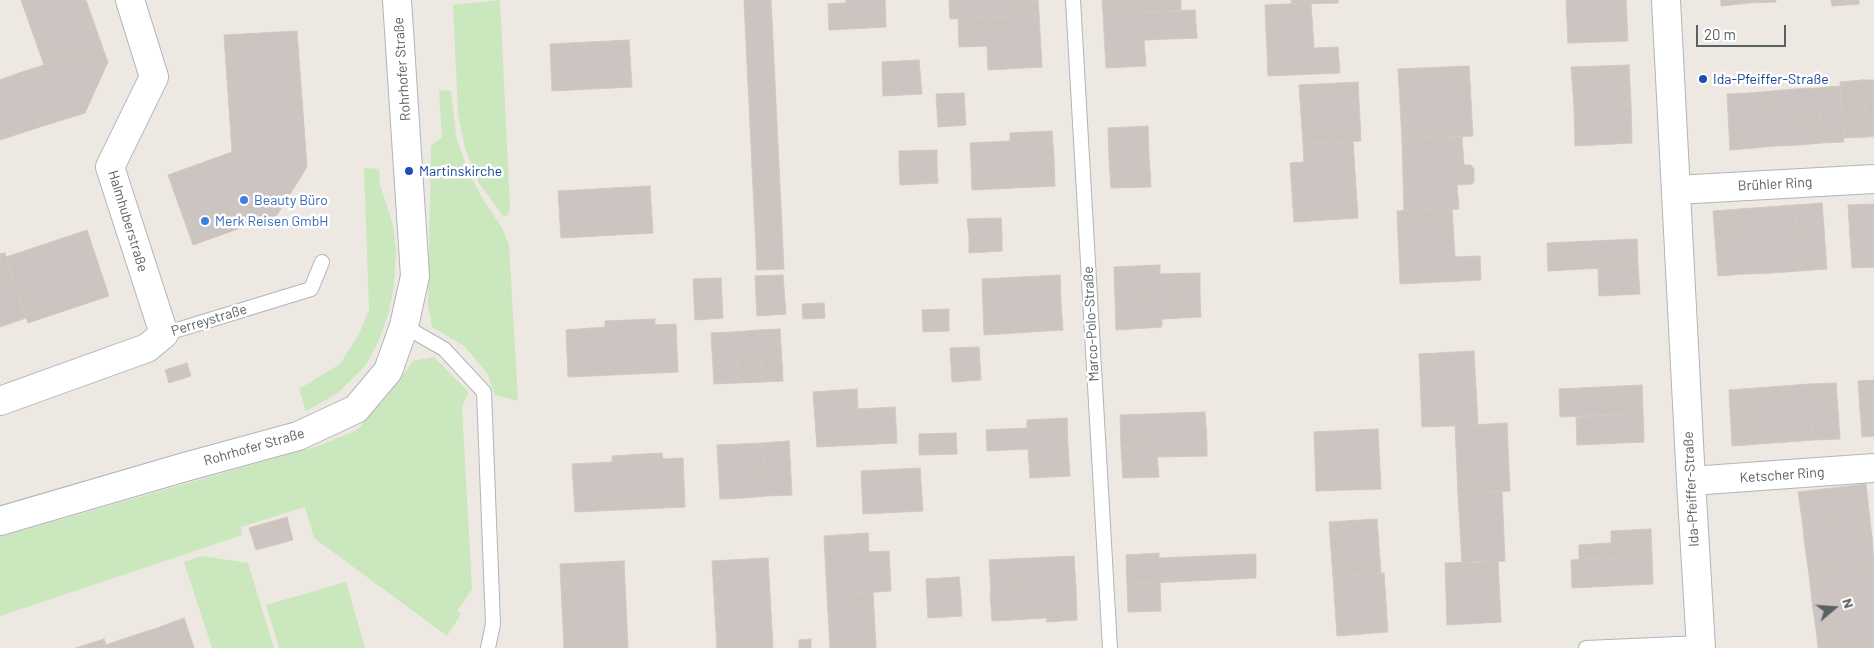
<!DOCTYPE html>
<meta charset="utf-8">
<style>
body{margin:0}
#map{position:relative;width:1874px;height:648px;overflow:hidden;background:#eee8e2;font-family:Barlow,sans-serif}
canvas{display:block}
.north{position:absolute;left:1809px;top:583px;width:50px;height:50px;-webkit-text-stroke:4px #fff;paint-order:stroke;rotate:72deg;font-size:14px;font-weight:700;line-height:20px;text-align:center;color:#5a6163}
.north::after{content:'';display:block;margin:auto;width:18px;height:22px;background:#5a6163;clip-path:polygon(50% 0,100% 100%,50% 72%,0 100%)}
.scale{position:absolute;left:1696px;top:25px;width:90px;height:22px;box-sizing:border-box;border:2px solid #5a6163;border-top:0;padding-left:6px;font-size:15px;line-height:18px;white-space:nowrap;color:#5a6163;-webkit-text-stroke:4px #fff;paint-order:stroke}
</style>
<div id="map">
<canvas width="1874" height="648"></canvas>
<div class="north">N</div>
<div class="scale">20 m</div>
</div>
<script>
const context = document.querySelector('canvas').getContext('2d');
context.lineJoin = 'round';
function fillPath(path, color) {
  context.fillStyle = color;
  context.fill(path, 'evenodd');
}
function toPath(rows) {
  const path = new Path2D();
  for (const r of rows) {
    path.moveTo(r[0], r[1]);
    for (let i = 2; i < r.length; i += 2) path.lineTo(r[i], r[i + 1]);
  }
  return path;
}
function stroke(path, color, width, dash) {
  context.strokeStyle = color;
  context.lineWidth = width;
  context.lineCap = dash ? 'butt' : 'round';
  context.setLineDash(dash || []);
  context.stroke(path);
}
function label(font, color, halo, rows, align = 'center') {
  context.font = font + ' Barlow,sans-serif';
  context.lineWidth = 5;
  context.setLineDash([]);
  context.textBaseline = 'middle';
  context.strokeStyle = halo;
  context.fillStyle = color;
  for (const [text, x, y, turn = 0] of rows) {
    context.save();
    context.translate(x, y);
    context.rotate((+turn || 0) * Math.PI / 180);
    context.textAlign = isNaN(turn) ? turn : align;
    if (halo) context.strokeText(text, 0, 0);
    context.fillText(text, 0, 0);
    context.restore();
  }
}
fillPath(toPath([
 [500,0,510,208,508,215,503,216,479,183,465,148,458,113,453,5],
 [439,90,451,91,456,136,468,172,483,199,502,228,509,245,518,401,495,395,487,373,464,346,432,327,428,305,431,146,442,137],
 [364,168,379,169,380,185,393,225,396,252,394,285,389,312,379,340,366,365,338,393,306,411,299,389,340,364,359,334,369,310],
 [434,357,469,392,462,407,472,589,457,611,461,614,447,636,314,538,305,507,241,527,242,535,0,616,0,537,321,445,357,430,389,394,413,361],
 [201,556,248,563,274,648,212,648,184,562],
 [346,582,365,648,279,648,266,605]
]), '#cae7bd');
const building = toPath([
 [21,0,86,0,102,46,44,65,21,0],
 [744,0,771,0,784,269,757,270,744,0],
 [846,0,885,0,886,27,829,30,828,4,846,3,846,0],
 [949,0,1038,0,1039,15,950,19,949,0],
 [1102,0,1181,0,1181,11,1103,14,1102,0],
 [1291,0,1338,0,1338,3,1292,4,1291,0],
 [1566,0,1626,0,1628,41,1568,43,1566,0],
 [1721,0,1748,0,1749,3,1721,6,1721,0],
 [1748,0,1776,0,1776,2,1749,3,1748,0],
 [1831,0,1859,0,1859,4,1832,6,1831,0],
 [1311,3,1314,48,1338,47,1340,73,1268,76,1265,5,1311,3],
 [1195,10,1197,38,1144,40,1146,66,1106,68,1103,14,1195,10],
 [1039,15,1042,67,988,70,987,46,959,47,958,19,1039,15],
 [297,31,307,167,277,215,193,245,168,175,232,152,224,35,297,31],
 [629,40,632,87,552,91,550,44,629,40],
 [102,46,108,62,85,113,40,127,22,72,102,46],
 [919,60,922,94,883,96,882,62,919,60],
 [1629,65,1631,104,1574,106,1571,67,1629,65],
 [1469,66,1473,136,1402,139,1398,69,1469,66],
 [22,72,40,127,0,140,0,80,22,72],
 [1863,80,1867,137,1844,138,1840,82,1863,80],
 [1863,80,1874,80,1874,136,1867,137,1863,80],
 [1358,82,1361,141,1303,144,1299,85,1358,82],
 [1840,86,1844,142,1822,143,1818,88,1840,86],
 [1818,88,1822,143,1799,145,1795,89,1818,88],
 [1795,89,1799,145,1776,146,1772,91,1795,89],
 [1772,91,1776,146,1754,148,1749,93,1772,91],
 [964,93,966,125,938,127,936,94,964,93],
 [1749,93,1754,148,1730,150,1727,94,1749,93],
 [1631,104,1632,143,1575,146,1574,106,1631,104],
 [1148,126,1149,156,1109,158,1108,128,1148,126],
 [1052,131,1054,159,971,163,970,143,1010,141,1010,133,1052,131],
 [1462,137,1464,165,1471,165,1474,169,1474,181,1472,184,1457,185,1459,209,1404,211,1402,139,1462,137],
 [1353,141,1358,218,1294,222,1290,163,1304,162,1303,144,1353,141],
 [937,150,937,165,899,167,899,151,937,150],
 [1149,156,1151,187,1111,188,1109,158,1149,156],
 [1054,159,1055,186,972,190,971,163,1054,159],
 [937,165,938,183,900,185,899,167,937,165],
 [650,186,653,233,561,238,558,191,650,186],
 [1822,203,1827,269,1799,271,1795,205,1822,203],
 [1874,204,1874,267,1852,268,1848,205,1874,204],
 [1795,205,1799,271,1772,273,1768,207,1795,205],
 [1768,207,1772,273,1745,274,1740,209,1768,207],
 [1452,209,1455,257,1480,256,1481,280,1400,284,1397,211,1452,209],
 [1740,209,1745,274,1718,276,1713,211,1740,209],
 [1001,218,1002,234,969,236,967,219,1001,218],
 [87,230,109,296,28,323,6,257,87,230],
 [1002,234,1002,251,969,253,969,236,1002,234],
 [1637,239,1638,266,1548,271,1547,243,1637,239],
 [5,253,26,318,0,327,0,254,5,253],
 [1160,265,1160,274,1200,273,1200,295,1115,298,1114,267,1160,265],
 [1638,266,1640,294,1599,296,1598,268,1638,266],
 [783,275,786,314,757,316,755,276,783,275],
 [1060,275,1061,303,983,307,982,279,1060,275],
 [721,278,723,318,695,320,693,279,721,278],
 [1200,295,1201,317,1162,319,1162,327,1116,330,1115,298,1200,295],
 [824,303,825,318,803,319,802,304,824,303],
 [1061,303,1063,330,984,335,983,307,1061,303],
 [949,309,949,331,923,332,922,310,949,309],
 [655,319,655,325,676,324,678,372,568,377,566,330,605,327,605,321,655,319],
 [780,329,783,381,762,382,759,330,780,329],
 [759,330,762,382,738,383,735,332,759,330],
 [735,332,738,383,714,384,711,333,735,332],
 [979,347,980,364,951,366,950,348,979,347],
 [1474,351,1478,425,1422,427,1419,354,1474,351],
 [187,363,191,376,169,383,165,370,187,363],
 [980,364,981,380,952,382,951,366,980,364],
 [1874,380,1874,436,1862,437,1858,381,1874,380],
 [1836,383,1840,439,1813,440,1809,384,1836,383],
 [1809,384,1813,440,1787,442,1783,386,1809,384],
 [1642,385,1643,413,1560,417,1559,389,1642,385],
 [1783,386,1787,442,1759,444,1756,388,1783,386],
 [1756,388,1759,444,1732,446,1729,390,1756,388],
 [857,389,858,409,895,407,897,443,817,447,813,392,857,389],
 [1205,412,1207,443,1121,447,1120,415,1205,412],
 [1643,413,1644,442,1577,445,1576,417,1643,413],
 [1067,418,1068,447,987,451,986,430,1027,428,1027,420,1067,418],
 [1507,423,1510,491,1458,494,1455,426,1507,423],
 [1378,429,1381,489,1316,491,1314,432,1378,429],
 [956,433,957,454,919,455,919,434,956,433],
 [789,441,792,495,766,496,763,443,789,441],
 [763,443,766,496,744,498,741,444,763,443],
 [1207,443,1207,456,1157,457,1159,477,1123,478,1121,447,1207,443],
 [741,444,744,498,720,499,717,445,741,444],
 [1068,447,1070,476,1030,478,1028,449,1068,447],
 [662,453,663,459,683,458,685,507,575,512,572,464,612,462,612,456,662,453],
 [920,468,923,511,863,514,861,471,920,468],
 [1866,484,1869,511,1802,519,1798,492,1866,484],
 [1502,491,1505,561,1462,563,1458,494,1502,491],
 [1869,511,1872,538,1805,547,1802,519,1869,511],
 [287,517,293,540,256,550,249,528,287,517],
 [1377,519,1381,573,1333,577,1329,522,1377,519],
 [1651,529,1652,556,1579,560,1579,545,1611,543,1611,531,1651,529],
 [868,533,869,552,889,551,891,591,827,595,824,536,868,533],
 [1872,538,1874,566,1809,574,1805,547,1872,538],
 [1159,553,1159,558,1256,554,1256,578,1127,584,1126,555,1159,553],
 [1074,556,1076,588,991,592,989,560,1074,556],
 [1652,556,1653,584,1572,588,1571,560,1652,556],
 [768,558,773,648,717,648,712,561,768,558],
 [624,561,628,648,564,648,560,564,624,561],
 [1498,561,1501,622,1447,625,1445,563,1498,561],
 [1874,566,1874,594,1812,602,1809,574,1874,566],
 [1384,573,1388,632,1337,636,1333,577,1384,573],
 [959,577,961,597,927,599,926,579,959,577],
 [1160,582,1161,611,1128,612,1127,584,1160,582],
 [1076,588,1077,620,1046,622,1047,618,992,621,990,592,1076,588],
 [873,592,876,648,830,648,827,595,873,592],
 [1874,594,1874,622,1816,629,1812,602,1874,594],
 [961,597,962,616,928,618,927,599,961,597],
 [184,618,194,648,164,648,157,628,184,618],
 [1874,622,1874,648,1818,648,1816,629,1874,622],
 [157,628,164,648,136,648,132,636,157,628],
 [132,636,136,648,107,648,106,645,132,636],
 [104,639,107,648,76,648,104,639],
 [811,639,811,648,799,648,799,640,811,639]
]);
fillPath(building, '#cbc4c1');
stroke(building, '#d3c7c0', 1);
const lane = toPath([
 [1073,0,1110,648],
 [404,326,444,349,484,392,493,624,488,648],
 [164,334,311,289,322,262],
 [1586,648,1701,643]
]);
const street = toPath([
 [1666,0,1691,481,1701,648],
 [1676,190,1874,179],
 [0,401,147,348,164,334,110,167,154,77,130,0],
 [1691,481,1874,468]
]);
const secondary = toPath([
 [0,521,185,467,298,436,356,409,388,371,404,326,415,276,397,0]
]);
stroke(lane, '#b0b5b8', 16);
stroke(street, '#b0b5b8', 30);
stroke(secondary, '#afb5b8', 30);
stroke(lane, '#fff', 14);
stroke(street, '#fff', 28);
stroke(secondary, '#fff', 28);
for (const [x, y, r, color] of [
 [1703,79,5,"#1a4fb4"],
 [409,171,5,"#1a4fb4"],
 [244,200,5,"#3f7fe0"],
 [205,221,5,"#3f7fe0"]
]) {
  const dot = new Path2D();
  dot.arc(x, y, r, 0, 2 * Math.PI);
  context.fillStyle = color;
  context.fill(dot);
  stroke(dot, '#fff', 2);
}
label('14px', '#5a6163', '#fff', [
 ["Rohrhofer Straße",402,69,-94],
 ["Brühler Ring",1775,184,-3],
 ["Halmhuberstraße",128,221,73],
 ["Perreystraße",209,320,-17],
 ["Marco-Polo-Straße",1091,324,-93],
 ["Rohrhofer Straße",254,447,-16],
 ["Ketscher Ring",1782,475,-4],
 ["Ida-Pfeiffer-Straße",1691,489,-93]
]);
label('14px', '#164399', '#fff', [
 ["Ida-Pfeiffer-Straße",1713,79],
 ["Martinskirche",419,171]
], 'left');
label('14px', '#366cbe', '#fff', [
 ["Beauty Büro",254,200],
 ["Merk Reisen GmbH",215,221]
], 'left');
</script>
